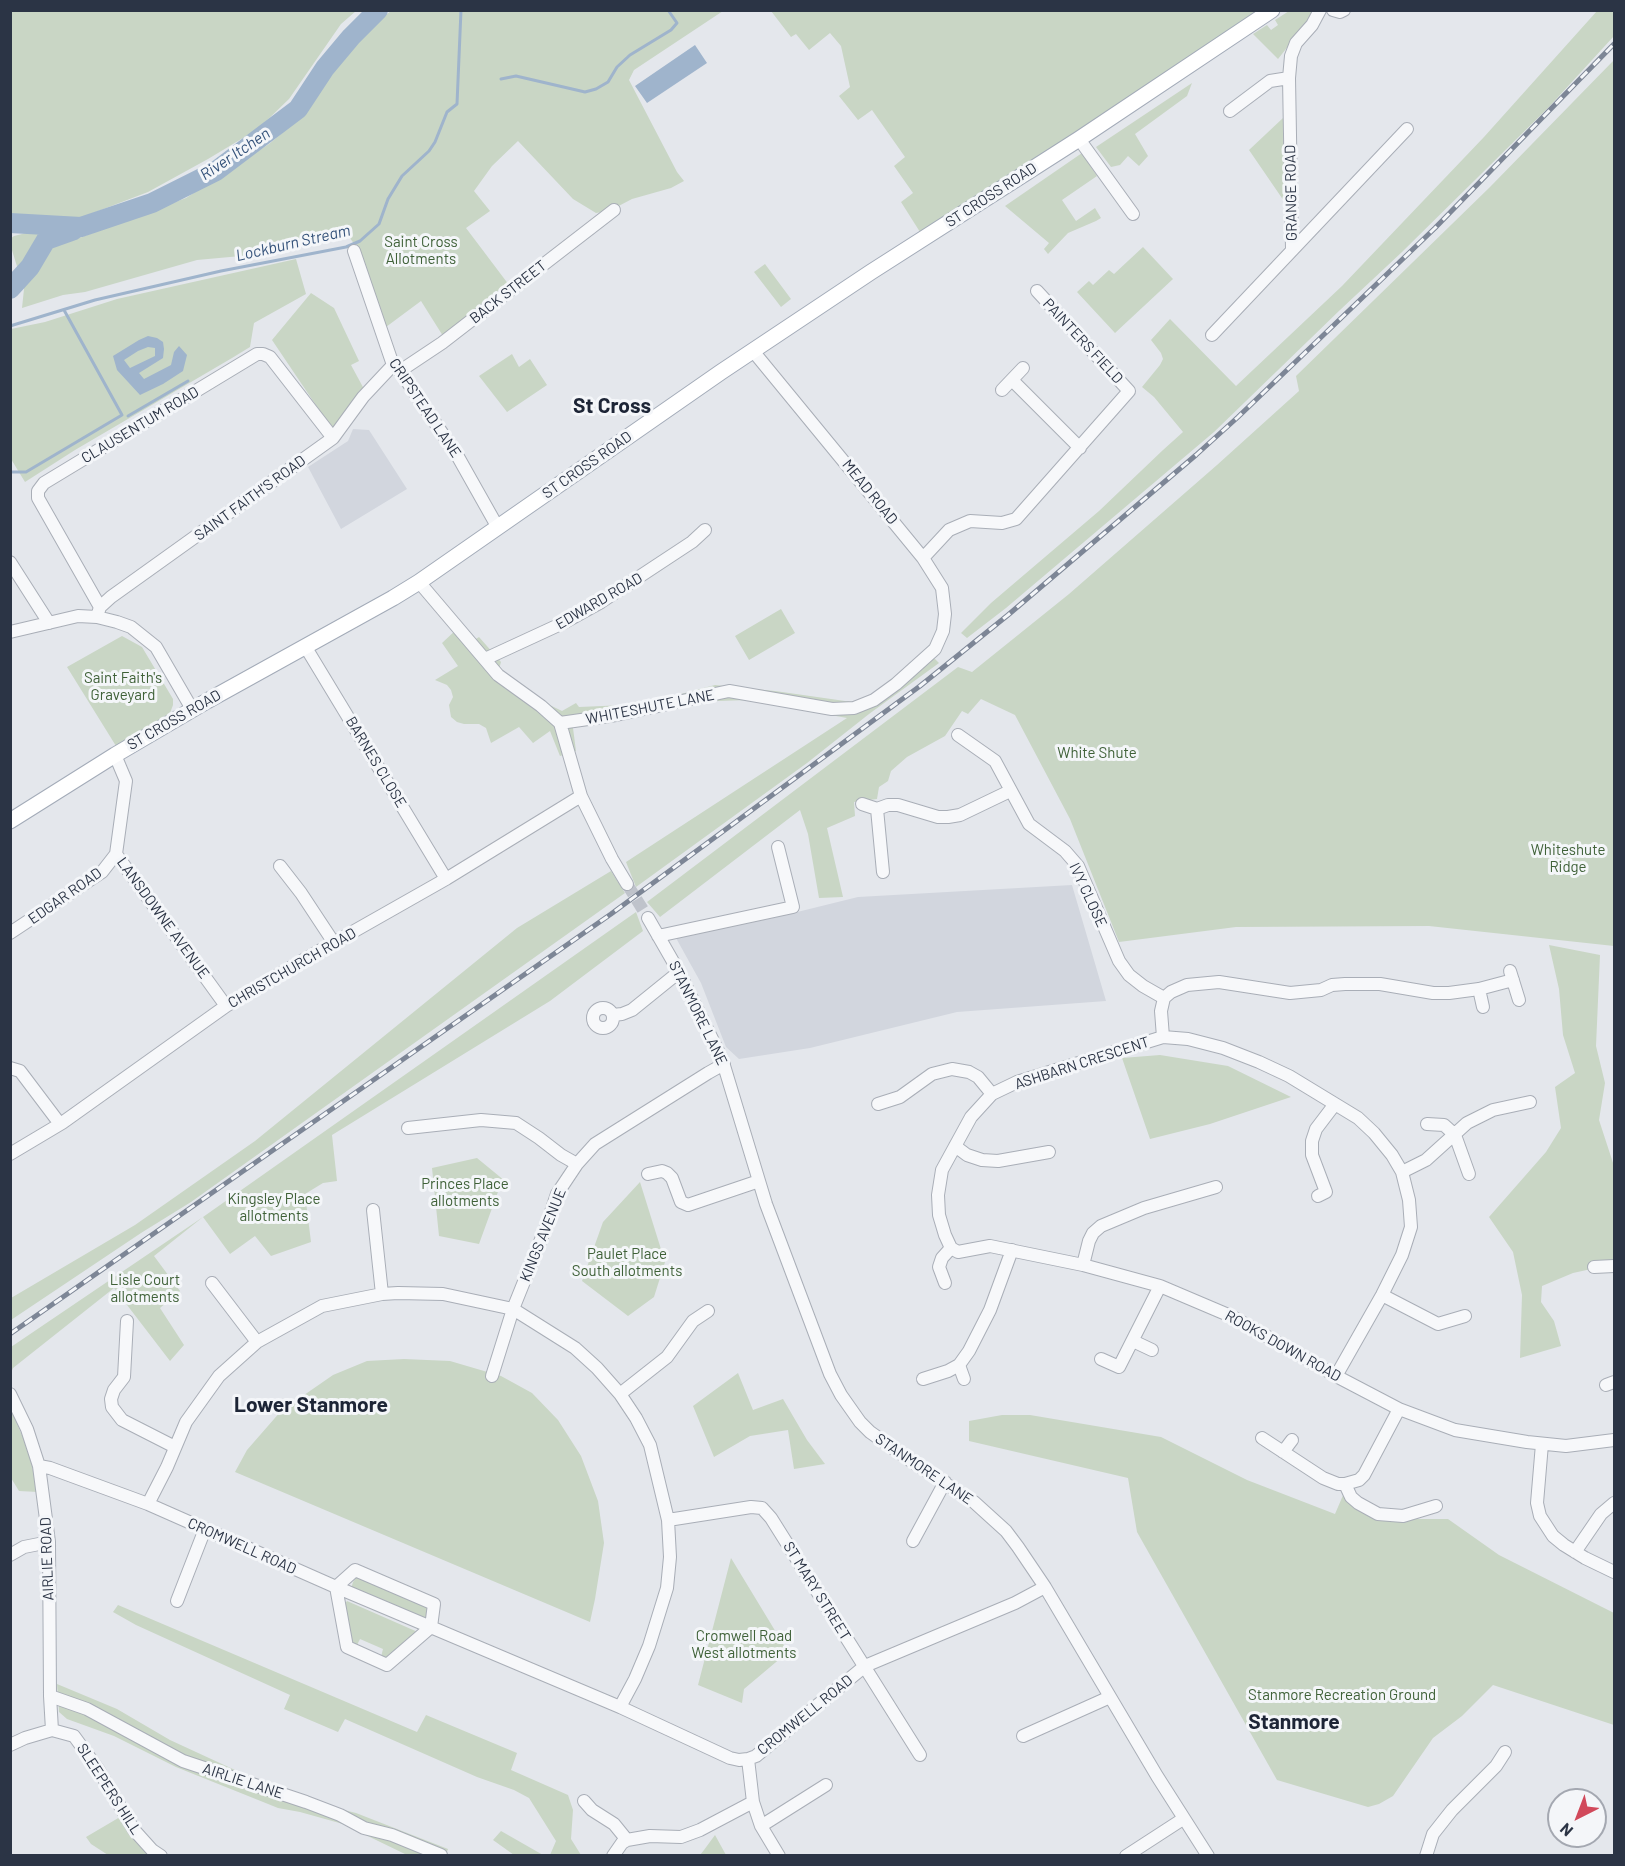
<!DOCTYPE html>
<style>
body{margin:0}
#map{position:relative;width:1625px;height:1866px;overflow:hidden;background:#e4e7ec;font-family:Barlow,sans-serif}
canvas{display:block}
.frame{position:absolute;inset:0;border:12px solid #2b3445;pointer-events:none}
.north{position:absolute;left:1547px;top:1788px;width:60px;height:60px;box-sizing:border-box;background:#f4f6f9;border:2px solid #a4a8b1;border-radius:50%;rotate:222deg;font-size:16px;font-weight:700;line-height:24px;text-align:center;color:#2b3445}
.north::after{content:'';display:block;margin:auto;width:21px;height:27px;background:#d1495b;clip-path:polygon(50% 0,100% 100%,50% 72%,0 100%)}
</style>
<div id="map">
<canvas width="1625" height="1866"></canvas>
<div class="frame"></div>
<div class="north">N</div>
</div>
<script>
const context = document.querySelector('canvas').getContext('2d');
context.lineJoin = 'round';
function fillPath(path, color) {
  context.fillStyle = color;
  context.fill(path, 'evenodd');
}
function toPath(rows) {
  const path = new Path2D();
  for (const r of rows) {
    if (r.length === 3) {
      path.moveTo(r[0] + r[2], r[1]);
      path.arc(r[0], r[1], r[2], 0, 2 * Math.PI);
      continue;
    }
    path.moveTo(r[0], r[1]);
    for (let i = 2; i < r.length; i += 2) path.lineTo(r[i], r[i + 1]);
  }
  return path;
}
function stroke(path, color, width, dash) {
  context.strokeStyle = color;
  context.lineWidth = width;
  context.lineCap = dash ? 'butt' : 'round';
  context.setLineDash(dash || []);
  context.stroke(path);
}
function label(font, color, halo, rows, align = 'center') {
  context.font = font + ' Barlow,sans-serif';
  context.lineWidth = 6;
  context.setLineDash([]);
  context.textBaseline = 'middle';
  context.strokeStyle = halo;
  context.fillStyle = color;
  for (const [text, x, y, turn = 0] of rows) {
    context.save();
    context.translate(x, y);
    context.rotate((+turn || 0) * Math.PI / 180);
    context.textAlign = isNaN(turn) ? turn : align;
    if (halo) context.strokeText(text, 0, 0);
    context.fillText(text, 0, 0);
    context.restore();
  }
}
fillPath(toPath([
 [353,429,369,430,407,489,341,529,308,467,348,441],
 [1072,885,1106,1001,957,1012,810,1048,739,1059,726,1047,701,983,676,938,773,918,858,897]
]), '#d2d6de');
fillPath(toPath([
 [10,11,11,10,356,11,341,24,289,99,258,129,208,159,148,192,80,218,11,214],
 [391,11,723,11,634,70,629,80,677,172,684,181,671,188,632,199,609,211,596,213,573,199,518,141,492,166,474,191,490,211,466,228,509,285,443,336,421,301,386,327,355,245,344,230,274,253,197,260,85,292,63,295,22,308,24,289,11,247,10,239,14,236,30,232,70,239,82,237,186,198,269,144,281,134,311,104,335,68,371,26],
 [771,11,1264,11,920,232,901,202,913,193,894,166,905,157,872,110,858,120,839,96,850,87,841,46,830,33,809,50,796,34,791,37],
 [1289,11,1316,11,1278,59,1253,34,1267,25,1271,30,1278,25,1275,20],
 [1597,11,1614,11,1614,36,1548,108,1402,252,1340,310,1214,432,1006,608,967,638,961,633,991,603,1099,511,1163,450,1183,432,1154,397,1142,387,1160,365,1163,359,1161,353,1151,340,1170,319,1236,386,1342,286,1484,137],
 [1614,60,1614,946,1429,926,1236,927,1119,942,1070,819,1015,715,981,699,968,714,962,711,945,736,907,757,891,771,888,781,879,787,877,799,854,802,855,816,827,828,843,897,819,898,808,834,800,810,660,917,647,902,958,667,972,672,1069,594,1217,465,1299,391,1296,376,1490,187],
 [1192,83,1187,96,1135,134,1148,156,1139,166,1128,156,1120,165,1111,167,1096,147],
 [1283,118,1286,204,1249,150],
 [1082,153,1097,176,1062,200,1076,221,1095,208,1101,218,1096,221,1068,233,1048,254,1044,249,1049,243,1005,206],
 [1143,247,1173,279,1115,333,1077,292,1089,281,1093,285,1109,270,1114,274],
 [296,259,306,294,254,323,250,347,232,358,75,450,25,482,11,459,11,329,45,322,117,299],
 [765,264,791,299,781,307,754,272],
 [311,293,334,308,359,361,351,365,364,389,334,432,272,340],
 [512,354,519,367,530,359,547,385,507,412,479,376],
 [781,609,795,633,749,660,735,636],
 [457,629,468,644,479,637,501,662,499,669,529,695,562,711,576,703,579,707,626,705,632,715,573,728,576,751,560,756,550,731,533,743,519,727,491,743,486,728,479,724,464,724,457,722,451,717,449,705,453,697,451,690,447,685,435,680,458,666,442,643],
 [122,636,142,647,173,699,173,705,170,713,116,746,67,667],
 [935,659,939,663,869,714,807,763,636,887,626,862,847,718,748,700,718,701,687,706,681,694,715,685,775,691,852,702,872,695,893,680,917,660],
 [611,871,625,893,191,1202,141,1233,11,1320,11,1298,135,1225,255,1141,517,928],
 [636,912,643,931,550,1001,332,1135,337,1181,323,1183,305,1194,311,1242,271,1256,255,1236,230,1254,203,1217,154,1256,180,1291,160,1308,184,1345,170,1361,114,1288,13,1368,11,1373,11,1347,203,1217],
 [1549,945,1600,955,1596,1046,1605,1083,1599,1120,1614,1166,1614,1264,1573,1273,1542,1286,1541,1302,1554,1321,1561,1346,1520,1358,1522,1295,1513,1252,1489,1217,1546,1152,1561,1128,1555,1087,1575,1073,1563,1035,1559,989],
 [1160,1055,1228,1066,1291,1097,1210,1124,1150,1139,1122,1058],
 [477,1158,505,1181,499,1189,479,1244,439,1236,432,1168],
 [640,1182,665,1262,654,1297,628,1316,582,1281,603,1222],
 [404,1359,450,1361,501,1376,532,1393,558,1420,581,1456,598,1501,604,1543,595,1599,590,1622,235,1472,247,1450,281,1411,333,1375,367,1361],
 [738,1373,753,1410,783,1399,807,1440,825,1464,794,1469,788,1430,750,1436,714,1457,693,1406],
 [10,1408,28,1449,38,1492,19,1491,11,1478],
 [1002,1415,1030,1415,1161,1437,1247,1480,1335,1514,1344,1493,1361,1508,1412,1519,1448,1519,1499,1555,1614,1613,1614,1725,1493,1685,1462,1716,1433,1738,1393,1796,1379,1804,1368,1807,1277,1780,1137,1532,1128,1478,969,1441,969,1421],
 [731,1558,788,1652,744,1689,742,1703,698,1685],
 [360,1577,426,1603,431,1612,424,1622,351,1589,353,1582,356,1578],
 [347,1601,420,1633,392,1657,381,1657,383,1649,360,1639,356,1647,352,1643,344,1605],
 [118,1605,417,1732,426,1715,517,1753,511,1770,568,1795,573,1810,571,1839,581,1855,550,1855,556,1841,529,1798,514,1790,477,1777,345,1719,338,1732,284,1709,290,1695,136,1625,113,1612],
 [57,1684,117,1709,170,1740,248,1776,324,1805,356,1813,448,1849,446,1855,407,1855,343,1824,300,1812,278,1808,176,1767,114,1736,67,1719,59,1712],
 [120,1817,132,1837,148,1854,148,1856,108,1855,91,1844,86,1837],
 [501,1831,543,1855,514,1855,493,1840],
 [715,1835,726,1855,700,1855,704,1850]
]), '#c9d6c5');
fillPath(toPath([
 [695,45,707,63,647,103,635,86],
 [148,336,157,338,163,342,164,349,163,358,139,373,144,379,171,365,174,352,179,346,187,355,183,371,163,384,140,395,117,370,113,356,139,340],
 [148,347,155,348,155,356,130,368,124,360,138,351]
]), '#9fb4cc');
stroke(toPath([
 [501,79,516,76,585,92,596,89,608,82,617,67,630,55,671,30,677,23,668,10],
 [10,326,95,300,221,271,346,247,360,241,379,224,388,199,402,176,429,151,435,142,447,112,457,104,461,10],
 [128,416,188,381],
 [10,472,26,472,122,415,64,310]
]), '#9fb4cc', 3);
stroke(toPath([
 [10,223,81,227,152,203,216,171,298,109,325,68,351,37,378,10],
 [10,289,30,267,46,240,74,230]
]), '#9fb4cc', 20);
stroke(toPath([
 [627,884,648,918]
]), '#bfc3cb', 12, [12, 6]);
const minor = toPath([
 [1333,10,1340,12,1344,10],
 [1230,111,1270,81,1289,78],
 [1079,139,1133,214],
 [1292,249,1289,78,1291,56,1296,43,1312,25,1320,10],
 [354,251,393,365,400,371,457,455,497,526],
 [1212,335,1407,129],
 [400,371,442,343,614,210],
 [1012,380,1080,448],
 [1002,390,1023,368],
 [923,558,949,530,970,521,1002,523,1016,519,1129,391,1037,291],
 [10,562,49,623],
 [419,582,498,675,541,706,560,723,581,796,612,859,627,884],
 [100,607,38,498,38,491,44,483,257,354,263,354,270,357,333,438],
 [97,617,100,607,111,597,333,438,363,397,393,365],
 [10,632,78,616,97,617,117,622,131,627,156,647,192,709],
 [305,646,446,879],
 [485,659,563,623,601,602,692,542,705,530],
 [560,723,616,715,729,691,832,709,854,708,874,700,896,684,935,649,943,631,945,614,942,588,923,558,753,351],
 [958,735,995,761,1029,824,1065,851,1078,866,1119,961,1129,975,1143,986,1164,998],
 [115,755,126,781,116,854,226,1006],
 [862,804,877,809,888,805,898,805,938,817,948,817,960,815,1010,791],
 [877,809,883,872],
 [280,866,301,893,334,943],
 [648,918,679,972,722,1059,766,1204,830,1374,841,1395,860,1422,870,1432,914,1463,974,1502,1006,1531,1018,1547,1045,1587,1157,1776,1208,1856],
 [10,933,102,872,116,854],
 [658,936,793,907,778,847],
 [1510,971,1519,1000],
 [1479,989,1483,1007],
 [603,1018,10],
 [613,1015,622,1014,632,1010,679,972],
 [1163,1037,1161,1011,1164,998,1171,992,1187,985,1219,982,1290,993,1321,990,1332,985,1345,984,1380,984,1433,993,1449,993,1479,989,1513,980],
 [10,1068,20,1071,60,1124],
 [878,1104,900,1097,932,1074,952,1069,969,1072,978,1077,992,1094],
 [1427,1124,1444,1125,1455,1135,1469,1174],
 [408,1128,481,1120,516,1123,539,1138,561,1155,577,1164],
 [955,1146,967,1155,982,1160,998,1161,1049,1152],
 [10,1154,62,1123,226,1006,305,959,446,879,581,796],
 [1402,1172,1426,1160,1467,1123,1493,1110,1530,1102],
 [648,1174,662,1171,667,1173,672,1178,681,1202,688,1205,759,1181],
 [1318,1196,1326,1192,1312,1155,1312,1141,1316,1129,1335,1104],
 [373,1210,382,1294],
 [951,1248,945,1235,939,1215,938,1195,942,1170,971,1117,992,1094,1017,1082,1163,1037,1188,1039,1223,1048,1259,1062,1289,1076,1358,1118,1374,1133,1392,1155,1402,1172,1409,1200,1411,1227,1402,1255,1382,1295,1336,1376],
 [951,1248,958,1252,990,1246,1083,1265,1160,1286,1233,1317,1336,1376,1399,1409,1455,1430,1527,1442,1566,1446,1614,1440],
 [1083,1265,1089,1241,1093,1233,1101,1226,1144,1208,1216,1187],
 [1594,1267,1614,1266],
 [212,1283,257,1342],
 [945,1283,939,1267,942,1258,951,1248],
 [1382,1295,1438,1324,1465,1316],
 [127,1321,124,1377,114,1390,111,1399,112,1407,122,1420,175,1447],
 [1133,1341,1152,1350],
 [1101,1359,1119,1367,1160,1286],
 [959,1365,964,1379],
 [492,1376,513,1309,546,1227,557,1194,577,1164,595,1144,708,1073,724,1064],
 [923,1379,948,1371,959,1365,969,1351,990,1310,1012,1250],
 [1606,1385,1614,1382],
 [10,1394,27,1429,39,1466,49,1542,50,1696,52,1730],
 [620,1394,667,1357,693,1321,708,1311],
 [1262,1438,1323,1478,1338,1484,1345,1484,1359,1480,1364,1475,1399,1409],
 [1542,1444,1537,1503,1540,1516,1553,1536,1564,1545,1585,1558,1614,1572],
 [1283,1452,1292,1440],
 [39,1466,50,1468,148,1504,336,1587,620,1707,730,1758,739,1760,748,1759,756,1756,865,1666,1015,1603,1045,1587],
 [1345,1484,1351,1497,1358,1503,1378,1514,1403,1516,1436,1506],
 [148,1504,167,1467,186,1422,219,1376,257,1342,322,1306,382,1294,398,1293,443,1294,513,1309,575,1348,597,1368,620,1394,636,1418,650,1445,668,1520,670,1557,667,1588,649,1646,635,1679,620,1707],
 [668,1520,751,1507,762,1508,771,1518,920,1755],
 [913,1541,945,1482],
 [1575,1552,1601,1514,1614,1503],
 [10,1555,24,1547,49,1542],
 [355,1570,434,1604,431,1627,387,1665,347,1647,336,1587,355,1570],
 [177,1601,205,1529],
 [50,1696,87,1709,183,1761,306,1802,340,1815,364,1828,392,1835,441,1855],
 [1023,1736,1110,1697],
 [10,1745,25,1738,52,1730,74,1736,98,1769,134,1830,152,1850,161,1856],
 [748,1759,753,1802,761,1826,779,1856],
 [584,1801,592,1810,614,1824,627,1840],
 [761,1826,826,1785],
 [613,1856,622,1843,627,1840,650,1836,681,1837,700,1830,753,1802],
 [1126,1856,1183,1819],
 [1426,1856,1433,1834,1452,1810,1496,1766,1505,1752]
]);
const major = toPath([
 [10,821,115,755,207,701,393,598,419,582,721,372,871,272,1079,139,1272,10]
]);
stroke(minor, '#a9aeb7', 14);
stroke(major, '#a3abb8', 17);
stroke(minor, '#f7f8fa', 12);
stroke(major, '#fff', 15);
const rail = toPath([
 [10,1334,611,914,920,686,1008,615,1196,455,1238,417,1435,228,1614,44]
]);
stroke(rail, '#7d8696', 5);
stroke(rail, '#f4f6f9', 3, [9]);
label('15px', '#2b3445', '#f4f6f9', [
 ["GRANGE ROAD",1291,193,-91],
 ["ST CROSS ROAD",991,195,-33],
 ["BACK STREET",508,292,-38],
 ["PAINTERS FIELD",1083,341,47],
 ["CRIPSTEAD LANE",425,408,56],
 ["CLAUSENTUM ROAD",140,425,-31],
 ["ST CROSS ROAD",587,465,-35],
 ["MEAD ROAD",870,492,51],
 ["SAINT FAITH'S ROAD",250,498,-36],
 ["EDWARD ROAD",599,601,-30],
 ["WHITESHUTE LANE",650,707,-11],
 ["ST CROSS ROAD",174,720,-30],
 ["BARNES CLOSE",376,762,59],
 ["IVY CLOSE",1088,895,65],
 ["EDGAR ROAD",65,896,-35],
 ["LANSDOWNE AVENUE",163,918,54],
 ["CHRISTCHURCH ROAD",292,968,-30],
 ["STANMORE LANE",698,1013,64],
 ["ASHBARN CRESCENT",1082,1063,-18],
 ["KINGS AVENUE",543,1235,-68],
 ["ROOKS DOWN ROAD",1283,1346,29],
 ["STANMORE LANE",924,1469,34],
 ["CROMWELL ROAD",242,1546,24],
 ["AIRLIE ROAD",47,1559,-92],
 ["ST MARY STREET",817,1591,58],
 ["CROMWELL ROAD",805,1715,-39],
 ["AIRLIE LANE",243,1781,18],
 ["SLEEPERS HILL",109,1789,57]
]);
label('15px', '#3f6138', '#f4f6f9', [
 ["Saint Cross",421,242],
 ["Allotments",421,259],
 ["Saint Faith's",123,678],
 ["Graveyard",123,695],
 ["White Shute",1097,753],
 ["Whiteshute",1568,850],
 ["Ridge",1568,867],
 ["Princes Place",465,1184],
 ["allotments",465,1201],
 ["Kingsley Place",274,1199],
 ["allotments",274,1216],
 ["Paulet Place",627,1254],
 ["South allotments",627,1271],
 ["Lisle Court",145,1280],
 ["allotments",145,1297],
 ["Cromwell Road",744,1636],
 ["West allotments",744,1653],
 ["Stanmore Recreation Ground",1342,1695]
]);
label('italic 16px', '#34527a', '#f4f6f9', [
 ["River Itchen",235,154,-34],
 ["Lockburn Stream",293,243,-13]
]);
label('bold 21px', '#1d2536', '#f4f6f9', [
 ["St Cross",612,406],
 ["Lower Stanmore",311,1405],
 ["Stanmore",1294,1722]
]);
</script>
